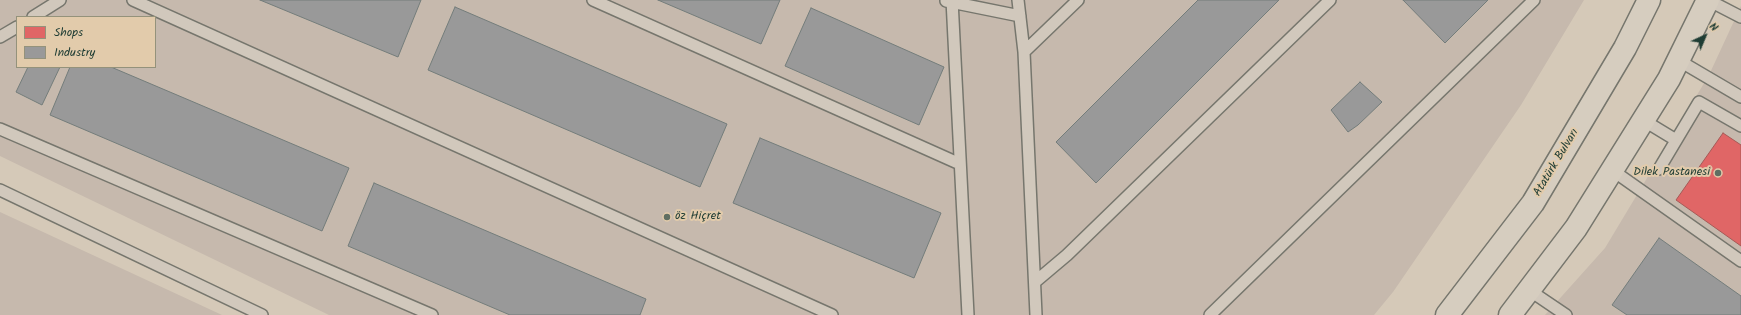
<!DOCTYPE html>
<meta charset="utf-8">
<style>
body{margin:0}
#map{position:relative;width:1741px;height:315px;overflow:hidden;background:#d5c9b8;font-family:Kalam,sans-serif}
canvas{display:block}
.legend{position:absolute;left:16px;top:16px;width:140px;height:52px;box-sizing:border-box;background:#e2cbab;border:1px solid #94927b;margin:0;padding:5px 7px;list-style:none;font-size:12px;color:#1f3d34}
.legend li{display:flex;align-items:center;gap:8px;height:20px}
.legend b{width:20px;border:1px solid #94927b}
.north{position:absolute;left:1685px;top:16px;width:40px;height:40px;-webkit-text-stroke:3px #e2cbab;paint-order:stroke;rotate:44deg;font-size:11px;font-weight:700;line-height:16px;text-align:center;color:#1f3d34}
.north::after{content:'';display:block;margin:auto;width:14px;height:18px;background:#1f3d34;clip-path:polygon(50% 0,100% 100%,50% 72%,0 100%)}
</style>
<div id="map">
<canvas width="1741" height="315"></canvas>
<ul class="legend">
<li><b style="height:11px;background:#e06666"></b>Shops</li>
<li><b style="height:11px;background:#999"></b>Industry</li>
</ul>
<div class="north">N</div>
</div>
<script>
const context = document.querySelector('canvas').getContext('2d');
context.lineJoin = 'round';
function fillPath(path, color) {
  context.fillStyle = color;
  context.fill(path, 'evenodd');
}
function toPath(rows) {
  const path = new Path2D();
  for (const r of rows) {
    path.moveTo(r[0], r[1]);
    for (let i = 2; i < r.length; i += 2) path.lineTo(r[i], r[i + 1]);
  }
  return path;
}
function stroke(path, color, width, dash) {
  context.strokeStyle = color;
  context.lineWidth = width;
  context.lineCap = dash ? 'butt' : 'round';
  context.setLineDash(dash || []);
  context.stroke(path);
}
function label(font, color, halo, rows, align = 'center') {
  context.font = font + ' Kalam,sans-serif';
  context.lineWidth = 4;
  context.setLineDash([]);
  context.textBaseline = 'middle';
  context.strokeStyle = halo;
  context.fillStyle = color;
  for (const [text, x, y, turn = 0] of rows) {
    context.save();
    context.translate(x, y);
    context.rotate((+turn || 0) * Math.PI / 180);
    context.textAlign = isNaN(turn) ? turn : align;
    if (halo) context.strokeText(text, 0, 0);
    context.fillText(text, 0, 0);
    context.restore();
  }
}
fillPath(toPath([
 [0,0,1584,0,1521,105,1393,292,1374,315,329,315,0,156],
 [17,17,155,17,155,67,17,67],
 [1741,6,1741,315,1545,315,1605,248,1709,75],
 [0,212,222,315,0,315]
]), '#c6b9ad');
const shops = toPath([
 [1723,133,1741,145,1741,246,1676,200,1723,133]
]);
fillPath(shops, '#e06666');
stroke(shops, '#a65a57', 1);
const industry = toPath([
 [260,0,421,0,398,57,260,0],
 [658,0,780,0,761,44,658,0],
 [1198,0,1279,0,1096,183,1056,142,1198,0],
 [1403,0,1488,0,1445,43,1403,0],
 [455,7,727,124,700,187,428,70,455,7],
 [811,8,944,67,919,125,785,66,811,8],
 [28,67,60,67,42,105,16,92,28,67],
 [70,67,111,67,349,168,322,231,50,115,70,67],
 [1360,82,1382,102,1358,125,1348,132,1331,110,1360,82],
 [760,138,941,213,914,278,733,203,760,138],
 [374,183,646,299,640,315,510,315,348,246,374,183],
 [1659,238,1741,296,1741,315,1627,315,1612,305,1659,238]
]);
fillPath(industry, '#999');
stroke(industry, '#747d7b', 1);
const service = toPath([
 [133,0,832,315],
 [593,0,960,164],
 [952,0,968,315],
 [1018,0,1024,52,1036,315],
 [1708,0,1741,17],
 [946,1,1020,16],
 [33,17,60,0],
 [0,37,17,27],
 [1024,52,1078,0],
 [1678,60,1741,97],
 [1643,120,1676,140],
 [0,129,432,315],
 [1659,169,1699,102,1741,126],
 [1612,170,1741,261],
 [0,190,262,315],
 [1035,282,1067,255,1330,0],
 [1529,290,1566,315],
 [1210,315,1534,0]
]);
const primary = toPath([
 [1447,315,1533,203,1625,48,1649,0],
 [1510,315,1576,228,1669,79,1708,0]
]);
stroke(service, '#76766d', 14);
stroke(primary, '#76766d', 25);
stroke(service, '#d1c8bc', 11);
stroke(primary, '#d6cdbf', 22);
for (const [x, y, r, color] of [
 [1718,173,4,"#5f6e62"],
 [667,217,4,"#5f6e62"]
]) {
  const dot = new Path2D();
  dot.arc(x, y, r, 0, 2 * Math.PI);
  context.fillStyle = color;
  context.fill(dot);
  stroke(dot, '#e2cbab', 1.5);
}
label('12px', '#1f3d34', '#e2cbab', [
 ["Atatürk Bulvarı",1557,163,-59]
]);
label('12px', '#1f3d34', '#e2cbab', [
 ["Dilek Pastanesi",1710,173],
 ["öz Hiçret",675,217,"left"]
], 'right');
</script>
